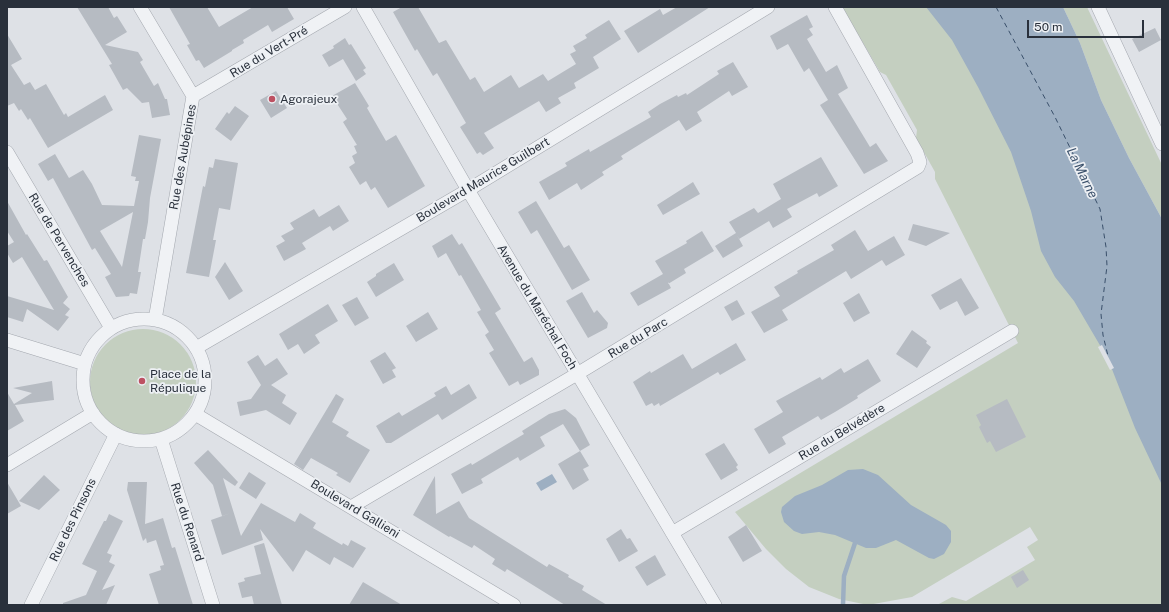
<!DOCTYPE html>
<meta charset="utf-8">
<style>
body{margin:0}
#map{position:relative;width:1169px;height:612px;overflow:hidden;background:#dee1e6;font-family:"Public Sans",sans-serif}
canvas{display:block}
.frame{position:absolute;inset:0;border:8px solid #29303b;pointer-events:none}
.scale{position:absolute;left:1027px;top:20px;width:117px;height:18px;box-sizing:border-box;border:2px solid #29303b;border-top:0;padding-left:5px;font-size:12px;line-height:14px;white-space:nowrap;color:#29303b;-webkit-text-stroke:3px #edf0f4;paint-order:stroke}
</style>
<div id="map">
<canvas width="1169" height="612"></canvas>
<div class="frame"></div>
<div class="scale">50 m</div>
</div>
<script>
const context = document.querySelector('canvas').getContext('2d');
context.lineJoin = 'round';
function fillPath(path, color) {
  context.fillStyle = color;
  context.fill(path, 'evenodd');
}
function toPath(rows) {
  const path = new Path2D();
  for (const r of rows) {
    if (r.length === 3) {
      path.moveTo(r[0] + r[2], r[1]);
      path.arc(r[0], r[1], r[2], 0, 2 * Math.PI);
      continue;
    }
    path.moveTo(r[0], r[1]);
    for (let i = 2; i < r.length; i += 2) path.lineTo(r[i], r[i + 1]);
  }
  return path;
}
function stroke(path, color, width, dash) {
  context.strokeStyle = color;
  context.lineWidth = width;
  context.lineCap = dash ? 'butt' : 'round';
  context.setLineDash(dash || []);
  context.stroke(path);
}
function label(font, color, halo, rows, align = 'center') {
  context.font = font + ' "Public Sans",sans-serif';
  context.lineWidth = 3.5;
  context.setLineDash([]);
  context.textBaseline = 'middle';
  context.strokeStyle = halo;
  context.fillStyle = color;
  for (const [text, x, y, turn = 0] of rows) {
    context.save();
    context.translate(x, y);
    context.rotate((+turn || 0) * Math.PI / 180);
    context.textAlign = isNaN(turn) ? turn : align;
    if (halo) context.strokeText(text, 0, 0);
    context.fillText(text, 0, 0);
    context.restore();
  }
}
fillPath(toPath([
 [842,7,943,7,1162,449,1162,605,937,605,952,597,966,601,1035,560,1027,547,1038,540,1030,527,912,597,868,605,839,599,809,587,786,569,766,549,735,512,1018,343,935,179,935,172,916,138,917,130,886,75,880,72],
 [1063,7,1087,7,1162,165,1162,219,1129,158,1101,100,1080,43],
 [143,382,53]
]), '#c4cfc0');
fillPath(toPath([
 [926,7,1063,7,1080,43,1101,100,1129,158,1162,219,1162,485,1135,428,1108,359,1074,301,1055,277,1041,251,1031,211,1011,152,978,87,952,40],
 [863,469,878,475,911,505,946,525,951,531,951,542,944,554,934,559,929,558,896,540,876,548,866,548,835,535,819,532,802,534,794,531,784,522,781,512,782,507,795,496,822,485,848,470],
 [552,474,557,482,541,491,536,483]
]), '#9dafc2');
fillPath(toPath([
 [1102,345,1114,368,1110,370,1098,347]
]), '#dee1e6');
stroke(toPath([
 [843,605,844,576,855,543]
]), '#9dafc2', 4.5);
stroke(toPath([
 [996,7,1055,117,1100,209,1106,247,1107,266,1101,314,1103,335,1108,356]
]), '#394f6a', 1, [5, 4]);
fillPath(toPath([
 [77,7,108,7,114,18,117,16,127,32,105,45,138,52,143,60,140,62,154,86,158,83,165,99,167,99,170,115,152,118,149,102,142,103,127,88,123,90,109,65,112,64],
 [169,7,207,7,219,27,253,7,287,7,294,19,272,32,268,25,243,40,244,43,232,50,232,51,204,68,199,60,196,61,187,45,190,44],
 [402,7,418,7,439,43,446,40,470,80,475,77,484,92,511,75,519,88,543,74,548,81,576,64,570,54,576,51,573,46,587,38,585,35,609,20,621,39,593,57,599,68,574,83,576,88,558,98,561,103,546,112,539,101,484,133,494,148,483,155,480,152,477,154,460,127,466,123,437,73,433,76,417,49,415,51,393,12],
 [677,7,710,7,638,53,624,31,660,9,663,15],
 [807,15,813,27,809,29,813,35,807,39,826,72,837,65,848,88,838,94,870,147,876,143,888,161,864,174,820,105,828,100,809,68,804,72,788,44,777,50,770,36],
 [1155,28,1161,40,1139,52,1132,39],
 [7,34,22,59,11,65,24,85,30,82,35,90,46,84,64,115,66,113,68,117,105,95,113,110,48,148,30,118,28,120,21,109,19,111,14,103,7,106],
 [345,38,349,45,351,44,366,68,363,70,366,74,356,81,343,59,329,67,322,55,334,48,333,46],
 [733,62,748,87,732,96,729,91,697,112,702,121,686,131,679,120,621,156,623,159,602,172,604,175,581,190,577,183,549,200,539,182,567,166,565,163,589,149,590,152,651,117,648,112,660,104,677,95,678,97,686,93,687,95,719,74,717,71],
 [355,83,369,106,367,108,386,141,396,135,425,186,388,208,375,187,371,190,366,181,360,185,349,167,355,163,352,156,357,153,354,146,357,145,343,122,347,119,332,96],
 [276,91,287,108,271,118,260,100],
 [235,106,249,116,231,141,215,129,227,112,229,114],
 [139,135,161,139,150,198,148,222,145,239,143,239,138,272,141,272,137,294,130,293,129,296,116,297,105,277,111,274,95,248,92,250,53,178,48,181,38,164,55,154,69,178,83,170,92,184,102,205,134,206,139,181,135,181,136,177,131,176],
 [133,212,122,267,100,231],
 [821,157,838,186,819,197,817,193,787,209,792,217,773,228,769,221,739,239,737,235,743,246,723,258,715,246,736,233,729,222,754,208,758,213,781,199,773,184],
 [215,159,238,163,230,210,219,208,213,240,216,240,209,277,186,273,203,186,205,187,209,167,213,168],
 [693,182,700,194,663,215,657,205],
 [7,201,26,235,27,234,44,261,47,260,68,297,63,303,70,309,65,315,69,317,58,331,27,309,23,322,7,317,7,296,54,310,22,257,13,263,7,253,7,246,14,242,7,231],
 [536,201,564,248,569,245,590,280,572,290,537,230,531,234,518,212],
 [339,205,349,221,333,231,330,226,302,243,306,249,284,261,276,246,285,241,281,236,294,229,290,223,314,209,319,217],
 [913,224,950,233,926,246,908,240],
 [855,230,868,251,894,236,905,255,886,266,882,260,851,279,846,271,782,310,788,320,764,333,751,312,780,296,774,287,798,273,797,271,834,250,831,245],
 [702,231,714,251,684,269,686,273,668,284,668,282,671,288,638,306,630,293,663,274,655,261,687,243,686,241],
 [452,234,459,245,462,243,501,309,495,313,524,362,532,357,539,370,539,375,520,385,518,381,509,386,489,353,494,350,485,335,489,332,477,312,481,310,461,275,459,276,446,253,438,258,432,246],
 [225,262,243,291,229,300,215,277],
 [394,263,404,280,376,297,367,282,376,276,376,274],
 [961,278,979,308,965,316,957,301,940,310,931,295],
 [582,292,594,313,597,310,608,323,607,328,588,338,566,301],
 [859,293,870,313,854,322,843,303],
 [357,297,369,318,355,326,342,305],
 [737,300,745,314,732,321,724,307],
 [328,304,338,321,315,335,320,343,304,354,298,344,288,350,279,334],
 [428,312,438,329,416,342,406,326],
 [912,330,927,341,926,343,931,347,917,368,896,354],
 [736,343,746,360,720,375,718,372,660,406,659,403,654,406,652,403,646,406,633,382,650,371,651,373,683,354,692,369],
 [385,352,396,368,392,370,396,377,383,384,370,361],
 [258,355,265,366,277,358,288,374,271,385,286,395,282,403,297,413,290,425,266,410,240,416,237,402,251,399,261,385,247,362],
 [868,359,881,381,857,396,858,398,835,412,821,420,818,416,782,437,786,444,769,454,754,429,783,412,776,401,820,377,822,380,841,368,844,373],
 [52,381,54,400,15,405,24,421,7,431,7,392,14,404,32,393,13,388],
 [469,384,477,398,442,420,438,414,391,443,386,443,376,426,399,412,402,416,436,396,434,393,446,386,451,395],
 [336,394,344,399,332,422,349,432,346,436,370,450,350,483,336,475,338,473,311,458,303,470,294,464],
 [1007,399,1026,437,996,452,990,441,987,443,979,427,981,425,976,415],
 [565,409,576,418,590,445,580,451,563,424,540,437,545,446,520,461,518,457,481,479,483,483,462,494,451,474,471,463,472,465,524,434,522,431,549,414],
 [724,443,738,465,736,467,738,470,721,480,705,454],
 [208,450,238,482,235,486,223,478,241,536,261,503,295,522,300,513,316,523,313,528,342,545,343,543,348,546,351,540,366,548,353,568,334,557,330,565,306,550,293,572,260,529,263,540,222,555,211,520,231,513,222,516,213,485,194,463],
 [580,451,589,466,583,469,589,480,573,490,558,464],
 [249,472,266,483,256,499,239,488],
 [44,475,60,490,39,510,19,501],
 [435,476,436,514,459,501,469,518,547,567,549,564,569,575,568,577,584,586,582,590,607,605,565,605,507,569,505,572,492,564,495,559,474,545,472,548,450,536,449,537,413,515],
 [7,482,21,506,7,514],
 [128,482,147,482,145,524,163,518,172,548,175,547,193,605,159,605,149,574,161,570,160,566,164,565,156,540,147,543,146,538,143,541,127,490],
 [109,514,123,521,107,553,112,555,109,562,115,565,102,590,115,585,106,605,63,605,63,603,86,595,97,571,82,564,104,521,106,521],
 [746,525,762,551,743,562,728,537],
 [621,529,627,539,630,538,638,551,619,562,606,539],
 [264,543,282,605,254,605,252,596,242,598,238,583,245,581,244,578,261,574,254,546],
 [655,555,666,575,647,586,635,567],
 [1023,570,1029,580,1017,588,1011,577],
 [363,582,402,605,349,605]
]), '#b6bbc2');
const street = toPath([
 [140,7,193,96,155,320],
 [363,7,468,190,715,605],
 [1098,7,1162,144],
 [193,96,345,7],
 [7,152,111,328],
 [144,380,61],
 [7,340,85,364],
 [196,348,468,190,768,7],
 [195,414,514,605],
 [161,439,213,605],
 [7,465,93,413],
 [351,507,577,374,918,167,920,162,917,153,835,7],
 [672,533,1012,331],
 [31,605,116,434]
]);
stroke(street, '#a4a8af', 14);
stroke(street, '#f0f2f5', 13);
for (const [x, y, r, color] of [
 [272,99,4,"#bd5162"],
 [142,381,4,"#bd5162"]
]) {
  const dot = new Path2D();
  dot.arc(x, y, r, 0, 2 * Math.PI);
  context.fillStyle = color;
  context.fill(dot);
  stroke(dot, '#edf0f4', 1.5);
}
label('12px', '#29303b', '#edf0f4', [
 ["Rue du Vert-Pré",269,52,-31],
 ["Rue des Aubépines",183,157,-80],
 ["Boulevard Maurice Guilbert",483,180,-31],
 ["Rue de Pervenches",59,240,59],
 ["Avenue du Maréchal Foch",537,307,59],
 ["Rue du Parc",638,338,-31],
 ["Rue du Belvédère",842,432,-31],
 ["Boulevard Gallieni",355,509,31],
 ["Rue des Pinsons",73,520,-64],
 ["Rue du Renard",187,522,72]
]);
label('12px', '#29303b', '#edf0f4', [
 ["Agorajeux",280,99],
 ["Place de la",150,374],
 ["Répulique",150,388]
], 'left');
label('italic 13px', '#394f6a', '#edf0f4', [
 ["La Marne",1082,173,64]
]);
</script>
